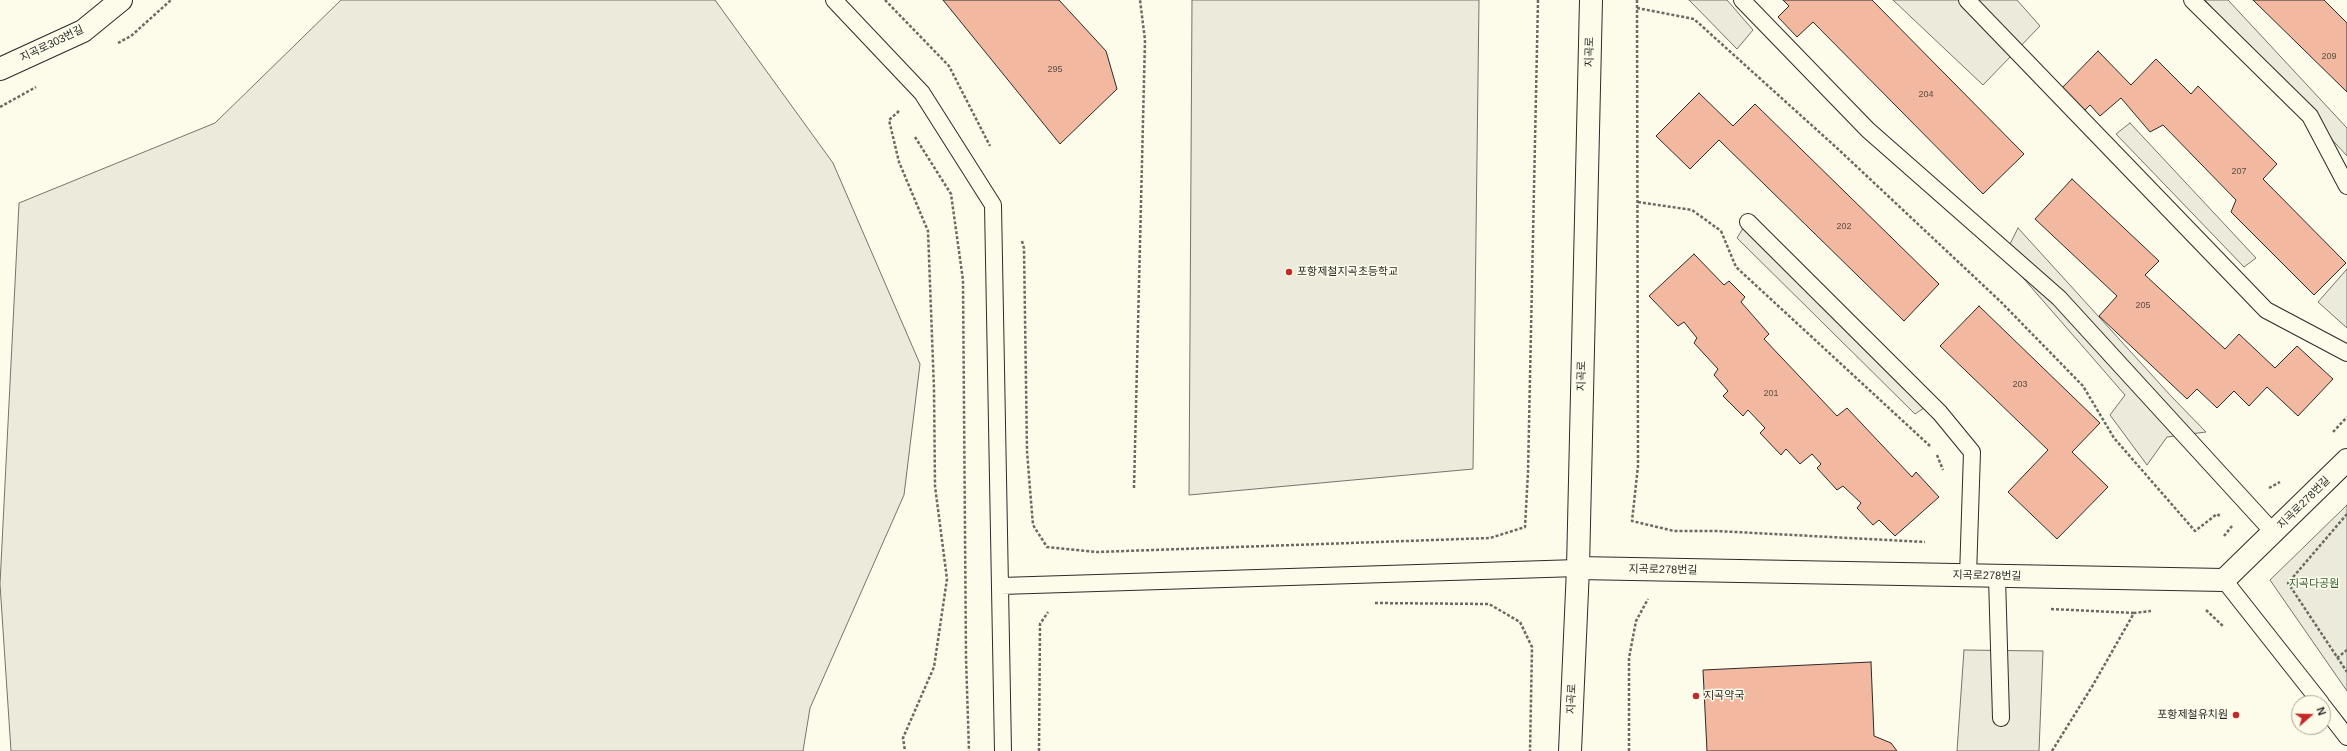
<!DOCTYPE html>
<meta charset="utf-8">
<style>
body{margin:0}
#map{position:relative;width:2347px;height:751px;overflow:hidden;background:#fdfbea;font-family:Arial,sans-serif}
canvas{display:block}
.north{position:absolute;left:2291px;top:695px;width:40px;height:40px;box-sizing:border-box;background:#fdfbea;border:1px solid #a9a89e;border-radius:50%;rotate:70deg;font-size:11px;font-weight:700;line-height:16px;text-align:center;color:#2b2b2b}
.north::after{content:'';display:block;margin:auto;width:14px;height:18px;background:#c62828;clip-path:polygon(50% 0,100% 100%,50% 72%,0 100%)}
</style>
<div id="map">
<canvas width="2347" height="751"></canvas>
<div class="north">N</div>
</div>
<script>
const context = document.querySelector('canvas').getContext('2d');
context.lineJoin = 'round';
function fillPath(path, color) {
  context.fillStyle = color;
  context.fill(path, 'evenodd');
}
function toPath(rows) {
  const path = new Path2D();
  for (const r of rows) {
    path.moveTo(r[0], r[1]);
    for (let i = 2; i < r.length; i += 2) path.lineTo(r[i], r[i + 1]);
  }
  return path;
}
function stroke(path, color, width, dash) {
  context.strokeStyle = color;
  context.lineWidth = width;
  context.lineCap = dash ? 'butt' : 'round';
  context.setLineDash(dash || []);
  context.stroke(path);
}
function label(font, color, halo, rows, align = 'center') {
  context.font = font + ' Arial,"Noto Sans KR",sans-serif';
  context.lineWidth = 3;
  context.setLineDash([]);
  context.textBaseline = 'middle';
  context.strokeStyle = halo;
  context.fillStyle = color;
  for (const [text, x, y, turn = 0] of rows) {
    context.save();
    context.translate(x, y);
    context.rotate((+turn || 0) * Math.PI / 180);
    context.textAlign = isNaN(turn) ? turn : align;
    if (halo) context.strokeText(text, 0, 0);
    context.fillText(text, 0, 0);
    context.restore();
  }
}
const green = toPath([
 [341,0,715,0,833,163,920,364,904,495,810,708,803,751,11,751,0,584,19,203,215,123,341,0],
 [1192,0,1479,0,1473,469,1189,495,1192,0],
 [2347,505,2347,691,2270,580,2347,505]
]);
fillPath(green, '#ecebdb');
stroke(green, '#74746e', 1);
const parking = toPath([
 [1689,0,1727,0,1753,30,1737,49,1689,0],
 [1893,0,2017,0,2040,26,1983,85,1893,0],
 [2205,0,2228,0,2347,128,2347,156,2205,0],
 [2130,123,2256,258,2244,267,2116,134,2130,123],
 [1751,215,1937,399,1915,414,1737,238,1751,215],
 [2018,228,2171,396,2206,432,2167,437,2147,465,2110,415,2125,395,2004,256,2018,228],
 [2347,269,2347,328,2318,302,2347,269],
 [1964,650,2043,651,2039,751,1957,751,1964,650]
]);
fillPath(parking, '#eceadb');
stroke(parking, '#74746e', 1);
const building = toPath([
 [943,0,1059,0,1106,51,1117,89,1060,144,943,0],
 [1783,0,1872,0,2024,154,1983,194,1813,22,1797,37,1778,17,1789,6,1783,0],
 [2253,0,2324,0,2347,23,2347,92,2253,0],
 [2098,51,2131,85,2156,59,2191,94,2198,86,2277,164,2263,179,2346,263,2314,295,2231,212,2236,200,2163,125,2150,132,2121,98,2100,116,2090,105,2080,115,2059,91,2098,51],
 [1699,93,1733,126,1755,104,1939,284,1904,321,1719,140,1690,169,1656,136,1699,93],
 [2072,179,2159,261,2145,275,2225,349,2239,334,2275,368,2297,346,2333,379,2298,416,2267,387,2249,406,2234,391,2217,408,2197,389,2187,399,2099,316,2117,296,2035,219,2072,179],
 [1694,254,1724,285,1729,281,1745,297,1741,302,1769,334,1764,339,1837,416,1847,408,1912,477,1916,472,1939,497,1895,536,1879,520,1873,525,1857,508,1861,503,1843,486,1837,490,1817,468,1821,464,1812,454,1800,464,1786,449,1781,455,1760,433,1765,428,1748,410,1743,416,1723,396,1728,391,1714,375,1718,369,1694,343,1697,338,1684,322,1678,326,1649,296,1694,254],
 [1979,306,2100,423,2072,452,2108,487,2057,539,2008,492,2048,450,1940,346,1979,306],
 [1871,662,1874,736,1891,743,1897,751,1707,751,1703,670,1871,662]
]);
fillPath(building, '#f2b8a0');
stroke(building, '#2b2b2b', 1);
const lane = toPath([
 [834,0,922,93,993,205,1003,751],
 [1742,0,1868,130,2059,298,2274,533],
 [1967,0,2266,310,2347,353],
 [2192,0,2310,116,2347,186],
 [1748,222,1940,413,1972,452,1968,576],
 [1997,577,2001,718],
 [2224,580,2321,703],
 [1001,586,1578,568],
 [2323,706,2347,737]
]);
const street = toPath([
 [0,69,83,31,121,0],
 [1578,568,2224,580,2347,460]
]);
const secondary = toPath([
 [1570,751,1578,568,1591,0]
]);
stroke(lane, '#2b2b2b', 18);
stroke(street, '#2b2b2b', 24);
stroke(secondary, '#2b2b2b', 24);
stroke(toPath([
 [885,0,949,66,990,146],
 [1637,0,1638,466,1632,521,1674,531,1717,531,1925,542],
 [1637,8,1694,19,1838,149,2001,302,2083,386,2114,438,2195,531,2217,514,2220,516],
 [118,43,131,36,171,0],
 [0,107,36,87],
 [899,111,889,120,899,162,928,231,934,389,935,486,947,579,934,667,903,738,905,751],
 [915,137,951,194,963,280,966,658,969,751],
 [1638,202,1692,210,1721,231],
 [1721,231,1736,267,1930,446],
 [1022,241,1024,248,1027,451,1030,489,1033,525,1047,547,1097,552,1490,538,1525,527,1528,472,1538,0],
 [2333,432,2347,417],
 [1937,455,1943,470],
 [1134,488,1145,40,1140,0],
 [2269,488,2280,482],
 [2347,514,2288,583,2347,672],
 [2224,536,2232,526],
 [1375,603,1489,604,1520,622,1532,647,1530,751],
 [2051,609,2134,613],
 [2206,610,2224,627],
 [2337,658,2347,650],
 [1039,751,1040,624,1048,612],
 [1629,751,1629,658,1636,621,1648,599],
 [2052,751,2093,685,2134,613,2151,611]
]), '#6a6964', 2.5, [3, 2]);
stroke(lane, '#fdfbea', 16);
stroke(street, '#fdfbea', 22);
stroke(secondary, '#fdfbea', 22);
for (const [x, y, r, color] of [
 [1289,272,4,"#c62828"],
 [1696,696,4,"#c62828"],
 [2236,715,4,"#c62828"]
]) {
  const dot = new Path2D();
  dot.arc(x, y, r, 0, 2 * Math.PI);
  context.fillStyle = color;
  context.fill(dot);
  stroke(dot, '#fdfbea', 1.5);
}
label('9px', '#5d4e48', null, [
 ["209",2329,57],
 ["295",1055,70],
 ["204",1926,95],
 ["207",2239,172],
 ["202",1844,227],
 ["205",2143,306],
 ["203",2020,385],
 ["201",1771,394]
]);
label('11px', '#2b2b2b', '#fdfbea', [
 ["지곡로303번길",52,44,-26],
 ["지곡로",1590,52,-89],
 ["지곡로",1582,376,-89],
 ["지곡로278번길",2304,503,-45],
 ["지곡로278번길",1663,570,1],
 ["지곡로278번길",1987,576,1],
 ["지곡로",1572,699,-88]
]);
label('11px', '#2b2b2b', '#fdfbea', [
 ["포항제철지곡초등학교",1297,272],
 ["지곡약국",1704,696],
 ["포항제철유치원",2228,715,"right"]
], 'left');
label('11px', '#34623c', '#fdfbea', [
 ["지곡다공원",2314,584]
]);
</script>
